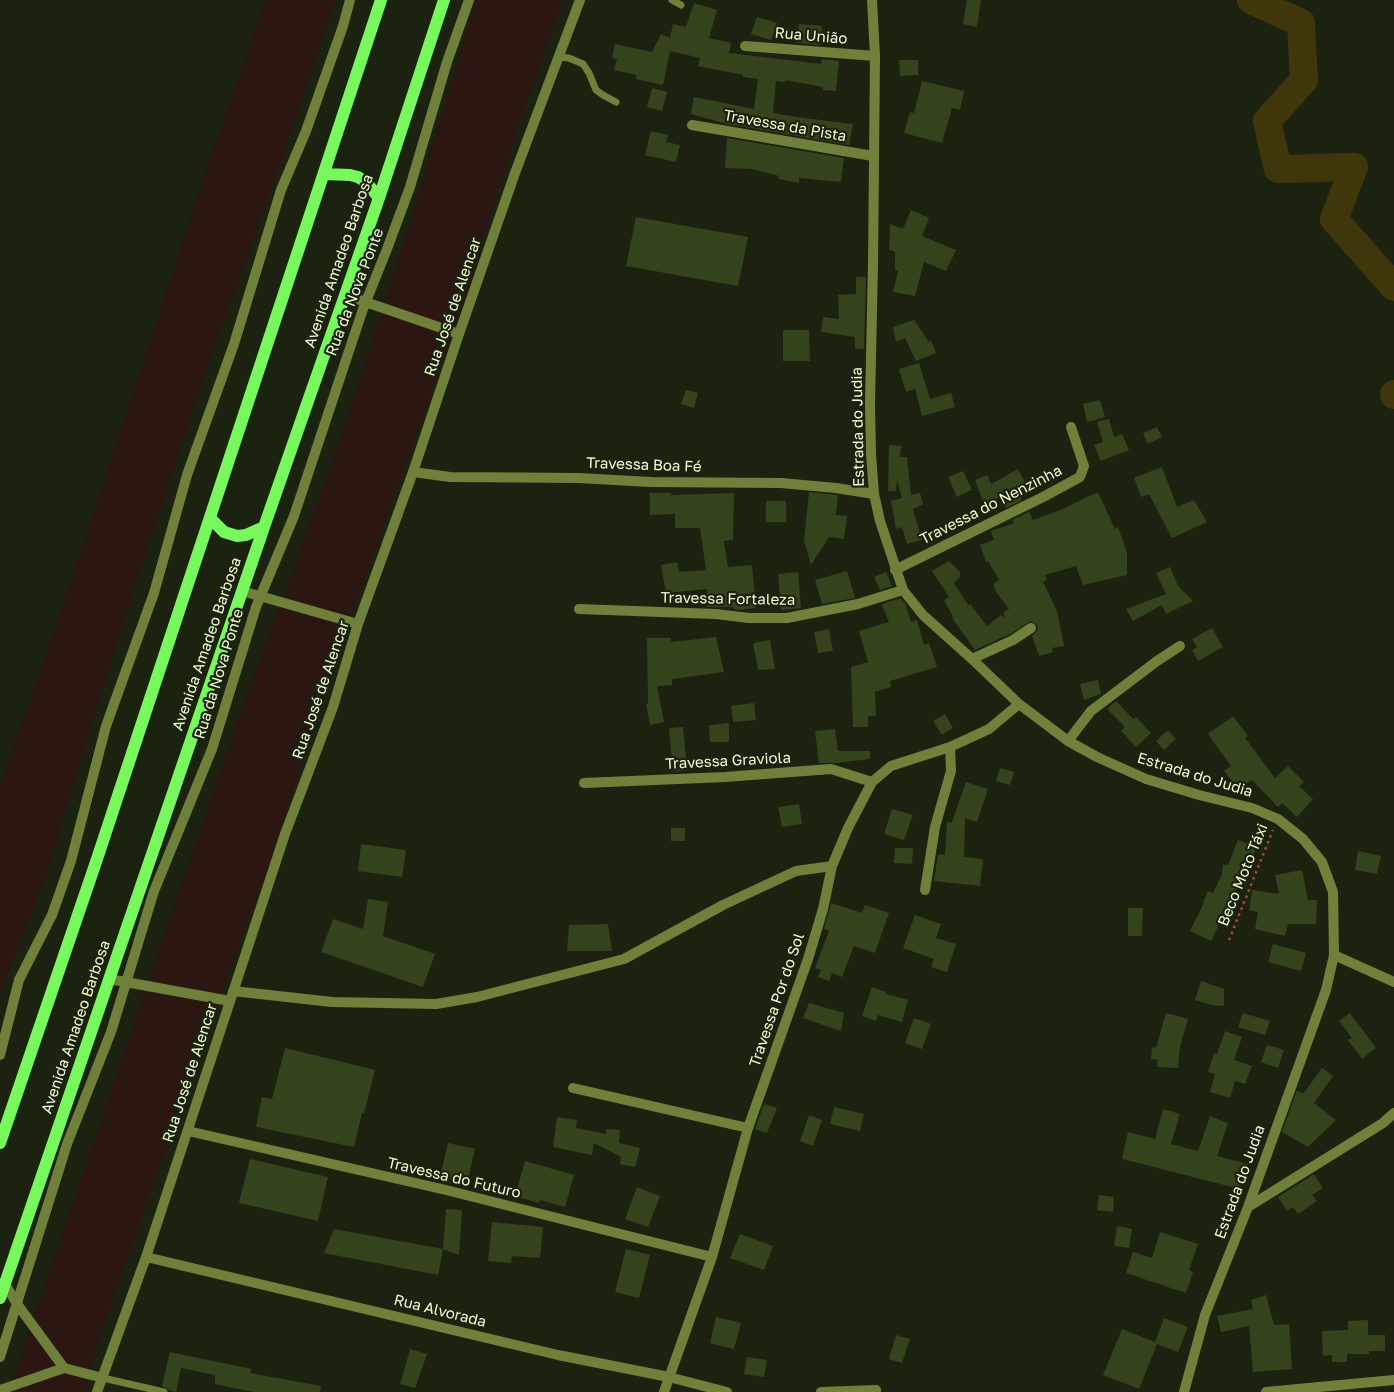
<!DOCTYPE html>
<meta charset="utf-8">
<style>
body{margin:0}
canvas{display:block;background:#1b220f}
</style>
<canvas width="1394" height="1392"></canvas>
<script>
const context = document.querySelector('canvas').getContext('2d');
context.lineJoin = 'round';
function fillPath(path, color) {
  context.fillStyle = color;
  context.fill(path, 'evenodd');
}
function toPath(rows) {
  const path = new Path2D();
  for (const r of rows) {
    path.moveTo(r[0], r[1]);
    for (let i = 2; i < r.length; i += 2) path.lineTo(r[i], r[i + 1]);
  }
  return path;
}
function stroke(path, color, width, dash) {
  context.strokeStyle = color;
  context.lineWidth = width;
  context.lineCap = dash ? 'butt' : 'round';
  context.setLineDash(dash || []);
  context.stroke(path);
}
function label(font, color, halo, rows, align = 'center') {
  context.font = font + ' "Golos Text",sans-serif';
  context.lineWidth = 4.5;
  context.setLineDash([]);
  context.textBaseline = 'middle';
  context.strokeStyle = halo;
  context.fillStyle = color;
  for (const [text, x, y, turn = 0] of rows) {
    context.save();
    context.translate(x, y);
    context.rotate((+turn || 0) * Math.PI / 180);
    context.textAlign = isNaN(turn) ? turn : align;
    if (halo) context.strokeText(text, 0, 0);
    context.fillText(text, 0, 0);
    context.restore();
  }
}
fillPath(toPath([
 [265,0,336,0,266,204,198,393,95,712,47,874,0,993,0,786,65,597,215,143],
 [475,0,563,0,516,133,465,300,340,648,270,864,190,1076,92,1362,86,1392,8,1392,234,730,340,440,410,222]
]), '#2c1612');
stroke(toPath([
 [1251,0,1301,23,1304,80,1267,121,1278,169,1354,167,1334,219,1394,287],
 [1394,394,1394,395]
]), '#3f360b', 28);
fillPath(toPath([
 [967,0,981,0,977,27,963,24],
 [694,3,717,10,709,38,731,43,729,53,821,64,822,59,839,61,836,91,823,90,823,87,785,80,785,82,776,81,773,113,796,117,853,124,849,145,727,124,691,114,694,97,754,109,758,79,743,77,743,75,698,66,700,58,670,51,663,85,636,79,636,75,614,70,617,59,612,58,615,44,652,52,661,34,670,38,673,24,686,27],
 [757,17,777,23,771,40,751,34],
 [799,24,822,26,820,45,797,43],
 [899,60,918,60,918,75,900,76],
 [922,81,964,91,960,110,952,108,942,143,904,133,910,112,914,113],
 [652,88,667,92,662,111,647,107],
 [651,131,668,135,666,142,680,145,676,162,645,155],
 [727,138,844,158,841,182,799,178,799,183,778,179,779,176,752,169,725,168],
 [911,210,929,218,922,236,956,250,946,271,924,262,915,296,893,292,898,271,895,270,895,252,889,250,890,224,903,229],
 [636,217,748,237,738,286,626,266],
 [856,277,866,277,864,349,855,349,855,337,821,332,823,317,839,319,838,295,856,294],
 [914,320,929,342,931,341,936,353,916,361,905,338,896,342,893,327],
 [783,330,809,330,810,361,783,361],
 [919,363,930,399,951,393,955,407,922,416,915,389,906,392,899,369],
 [686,390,698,393,694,408,681,404],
 [1100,400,1105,417,1087,422,1083,404],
 [1109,419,1114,437,1122,434,1129,450,1101,461,1094,445,1103,442,1097,422],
 [1157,427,1162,437,1148,444,1143,433],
 [889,445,901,446,900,457,907,457,911,495,920,493,923,504,913,509,922,540,907,544,902,527,896,529,891,501,902,498,897,480,896,491,888,491],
 [1162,467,1177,507,1194,500,1207,522,1172,538,1149,494,1141,497,1134,478],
 [1018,469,1025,482,1016,487,1022,500,1006,508,1000,497,984,504,975,480,987,475,991,484],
 [963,471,972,490,957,497,948,477],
 [809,492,838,495,836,515,847,516,844,539,829,537,811,565,804,540],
 [1098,492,1115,529,1118,527,1127,552,1127,575,1083,585,1076,566,1045,575,1047,580,1043,582,1057,611,1064,646,1052,648,1053,652,1039,656,1032,636,1037,631,1038,627,1036,624,1031,621,1010,634,975,650,952,618,953,617,944,600,949,597,932,571,949,561,960,572,960,577,954,583,968,605,970,604,987,626,1001,615,1005,619,1003,613,1009,609,996,592,993,584,999,580,988,561,986,562,980,545,994,540,991,531,1014,523,1012,520,1029,512,1033,520,1058,511],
 [650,493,671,493,671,495,734,493,733,540,724,541,728,567,752,565,756,608,739,610,733,609,732,607,707,607,707,589,666,593,661,565,677,562,679,572,706,570,700,528,675,528,675,514,650,515],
 [766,501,786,501,786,522,766,522],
 [1170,567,1178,586,1193,601,1166,614,1162,605,1133,621,1126,609,1166,594,1156,573],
 [847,571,855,598,822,604,815,580],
 [798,572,801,608,781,610,778,574],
 [886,572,892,586,880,590,874,577],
 [898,599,901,599,905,603,911,622,917,620,924,645,929,643,937,667,890,681,891,687,875,692,876,716,868,716,868,727,853,727,851,667,868,662,859,631,889,622,882,605,885,604,885,603],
 [1212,628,1223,647,1198,661,1192,650,1197,647,1192,639],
 [829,629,833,651,818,653,814,632],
 [716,637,724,672,672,679,672,685,657,686,664,722,650,725,646,704,648,703,647,638,671,638,671,642],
 [770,640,775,669,758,670,753,643],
 [1098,680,1101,694,1084,700,1080,684],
 [1116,701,1133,719,1136,717,1151,733,1136,747,1121,731,1125,727,1107,709],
 [754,703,756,720,733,722,731,706],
 [945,714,953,728,942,735,933,721],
 [1233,716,1248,736,1245,738,1275,778,1288,766,1304,782,1299,786,1313,799,1297,817,1282,803,1278,807,1252,780,1238,788,1224,771,1231,766,1208,734],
 [729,723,729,742,710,742,709,725],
 [683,727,687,770,673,772,669,728],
 [835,729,838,751,870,751,870,759,836,763,819,763,815,731],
 [1168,730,1176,739,1164,750,1156,741],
 [1000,768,1014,772,1010,785,996,781],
 [966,782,988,789,977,822,965,818,964,857,983,859,980,886,934,881,938,854,945,855,947,822,952,822],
 [799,804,802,824,782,827,778,807],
 [892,809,913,815,904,840,884,834],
 [671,828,685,828,685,841,671,841],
 [1238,840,1257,847,1211,941,1190,931,1204,903,1203,902,1208,891,1213,893,1222,874,1223,864,1228,865],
 [361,844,406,850,402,877,358,871],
 [895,848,913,848,912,864,894,863],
 [1358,851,1381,856,1377,874,1355,870],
 [1302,870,1308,900,1317,900,1316,924,1288,924,1285,936,1255,929,1258,912,1249,910,1252,890,1279,894,1275,875],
 [368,899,388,902,383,936,435,954,423,987,321,952,333,919,363,929],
 [831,903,862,913,865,905,889,913,875,953,854,946,842,977,832,973,829,981,818,977,821,970,815,968,829,931,824,929],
 [1128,908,1143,908,1142,936,1128,936],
 [915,915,941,924,936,938,956,944,947,972,931,967,934,959,903,948],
 [608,924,612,951,567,951,569,925],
 [1273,944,1306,953,1301,971,1268,962],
 [1201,981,1224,989,1224,1006,1212,1005,1195,1000],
 [872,987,886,992,886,994,908,1000,902,1022,878,1015,876,1021,862,1016],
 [809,1003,844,1013,841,1031,803,1018],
 [1166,1013,1188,1019,1180,1047,1178,1068,1157,1067,1158,1060,1151,1059,1152,1047,1156,1048],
 [1243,1013,1270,1021,1265,1035,1238,1027],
 [1350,1013,1376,1048,1362,1059,1348,1040,1352,1038,1339,1021],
 [914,1018,931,1024,922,1049,905,1043],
 [1225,1031,1242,1037,1234,1060,1252,1066,1245,1084,1235,1081,1230,1098,1210,1092,1215,1074,1208,1072,1214,1053,1217,1054],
 [1267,1045,1284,1050,1278,1068,1261,1062],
 [285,1048,375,1070,364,1113,362,1113,354,1147,256,1127,262,1097,272,1099],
 [1322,1068,1333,1076,1314,1103,1336,1120,1308,1147,1282,1132,1297,1090,1303,1094],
 [764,1104,777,1108,767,1133,755,1129],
 [834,1107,864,1114,860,1131,830,1124],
 [1163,1109,1180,1114,1171,1144,1198,1151,1210,1116,1228,1123,1217,1156,1248,1164,1240,1189,1122,1159,1128,1132,1155,1139],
 [809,1115,822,1120,813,1146,800,1141],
 [557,1117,577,1120,576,1128,606,1134,606,1129,620,1130,619,1143,640,1148,635,1167,620,1164,621,1157,594,1143,592,1155,553,1147],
 [448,1143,475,1149,467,1183,440,1177],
 [250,1159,328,1177,318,1221,239,1203],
 [525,1161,574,1175,565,1207,540,1200,539,1203,515,1196],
 [1314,1174,1323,1188,1312,1195,1317,1201,1298,1214,1293,1207,1287,1211,1278,1197],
 [637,1187,660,1196,648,1227,625,1219],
 [1099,1195,1114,1197,1113,1212,1097,1210],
 [446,1209,462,1210,459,1255,443,1249],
 [492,1222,543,1227,540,1258,512,1256,511,1263,488,1261],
 [1117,1226,1132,1229,1129,1248,1114,1246],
 [334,1229,443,1249,438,1275,324,1253],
 [1160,1232,1198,1244,1189,1270,1193,1272,1186,1293,1126,1273,1133,1252,1152,1258],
 [740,1234,773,1246,764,1270,730,1258],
 [626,1249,650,1255,639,1298,615,1292],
 [1266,1295,1274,1325,1289,1324,1292,1369,1253,1372,1249,1326,1221,1332,1217,1316,1253,1309,1251,1300],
 [716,1317,741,1323,734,1349,710,1343],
 [1164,1318,1188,1327,1178,1352,1157,1344,1139,1389,1103,1375,1122,1329,1155,1342],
 [1368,1320,1368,1335,1385,1335,1385,1351,1369,1351,1369,1354,1347,1354,1347,1362,1332,1362,1332,1355,1323,1356,1322,1331,1348,1330,1348,1321],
 [896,1335,910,1339,902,1363,889,1359],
 [410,1349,427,1354,415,1388,400,1384],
 [170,1352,251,1369,250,1373,321,1386,320,1392,253,1392,215,1384,215,1375,181,1368,176,1392,169,1390,162,1386],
 [747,1357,767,1360,764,1377,744,1374]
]), '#33431b');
stroke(toPath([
 [1229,940,1273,830]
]), '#b04533', 2.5, [2.5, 4]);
stroke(toPath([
 [672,0,681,5],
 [559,57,569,58,583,64,589,73,596,90,603,95,616,102],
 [103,1378,164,1392]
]), '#6f803b', 7);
stroke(toPath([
 [872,0,875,56,873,264,870,404,871,454,874,494,880,521,903,590,923,615,972,659,1019,704,1068,741,1097,757,1146,779,1199,795,1252,808,1278,819,1303,839,1322,862,1333,892,1334,955,1326,990,1248,1207,1205,1315,1184,1392],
 [745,46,875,56],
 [692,125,873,156],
 [345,295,459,334],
 [413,472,450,477,579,478,651,482,781,483,836,488,874,494],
 [895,570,1045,496,1080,477,1084,466,1071,427],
 [242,591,358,624],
 [579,609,716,614,749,618,787,618,858,604,903,590],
 [972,659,1013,640,1031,628],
 [1068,741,1091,711,1157,661,1180,646],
 [584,783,725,777,831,769,872,782],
 [925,890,935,827,951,771,950,747],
 [1334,955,1394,982],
 [109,979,230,1001],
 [233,991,332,1002,436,1004,477,997,624,959,723,905,796,871,832,866],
 [0,1055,19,980,52,915,71,861,106,726,154,593,187,475,234,344,281,190,306,131,343,26,350,0],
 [573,1088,748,1128],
 [188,1131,446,1190,712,1257],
 [1248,1207,1383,1123,1394,1113],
 [146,1257,558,1355,669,1377,727,1392],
 [5,1284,17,1304,64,1368],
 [0,1357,67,1144,111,1032,154,891,212,749,256,607,294,516,363,309,387,249,410,187,447,62,469,0],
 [0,1390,64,1368,103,1378],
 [97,1392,146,1257,285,834,333,707,358,624,413,472,459,334,515,173,580,0],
 [664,1392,712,1257,748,1128,808,959,823,909,832,866,848,828,872,782,891,766,950,747,989,729,1019,704],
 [821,1392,876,1390],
 [1266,1392,1394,1380]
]), '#6f803b', 10);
stroke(toPath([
 [324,174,350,175,358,177,367,183,379,198],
 [210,518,224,532,237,536,246,535,264,527],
 [0,1143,97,859,381,0],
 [0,1298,264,527,379,198,444,0]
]), '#77f95d', 12);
label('15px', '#effdd2', '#1b220f', [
 ["Rua União",811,36,5],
 ["Travessa da Pista",785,126,10],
 ["Avenida Amadeo Barbosa",339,261,-71],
 ["Rua da Nova Ponte",355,292,-69],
 ["Rua José de Alencar",453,307,-71],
 ["Estrada do Judia",858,427,-91],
 ["Travessa Boa Fé",644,465,2],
 ["Travessa do Nenzinha",991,505,-27],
 ["Travessa Fortaleza",728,599,1],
 ["Avenida Amadeo Barbosa",207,644,-71],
 ["Rua da Nova Ponte",219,674,-73],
 ["Rua José de Alencar",321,690,-71],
 ["Travessa Graviola",728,761,-3],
 ["Estrada do Judia",1195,775,17],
 ["Beco Moto Táxi",1243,875,-68],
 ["Travessa Por do Sol",777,1000,-71],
 ["Avenida Amadeo Barbosa",76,1027,-71],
 ["Rua José de Alencar",190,1073,-72],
 ["Travessa do Futuro",454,1178,13],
 ["Estrada do Judia",1240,1182,-70],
 ["Rua Alvorada",440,1311,14]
]);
</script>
